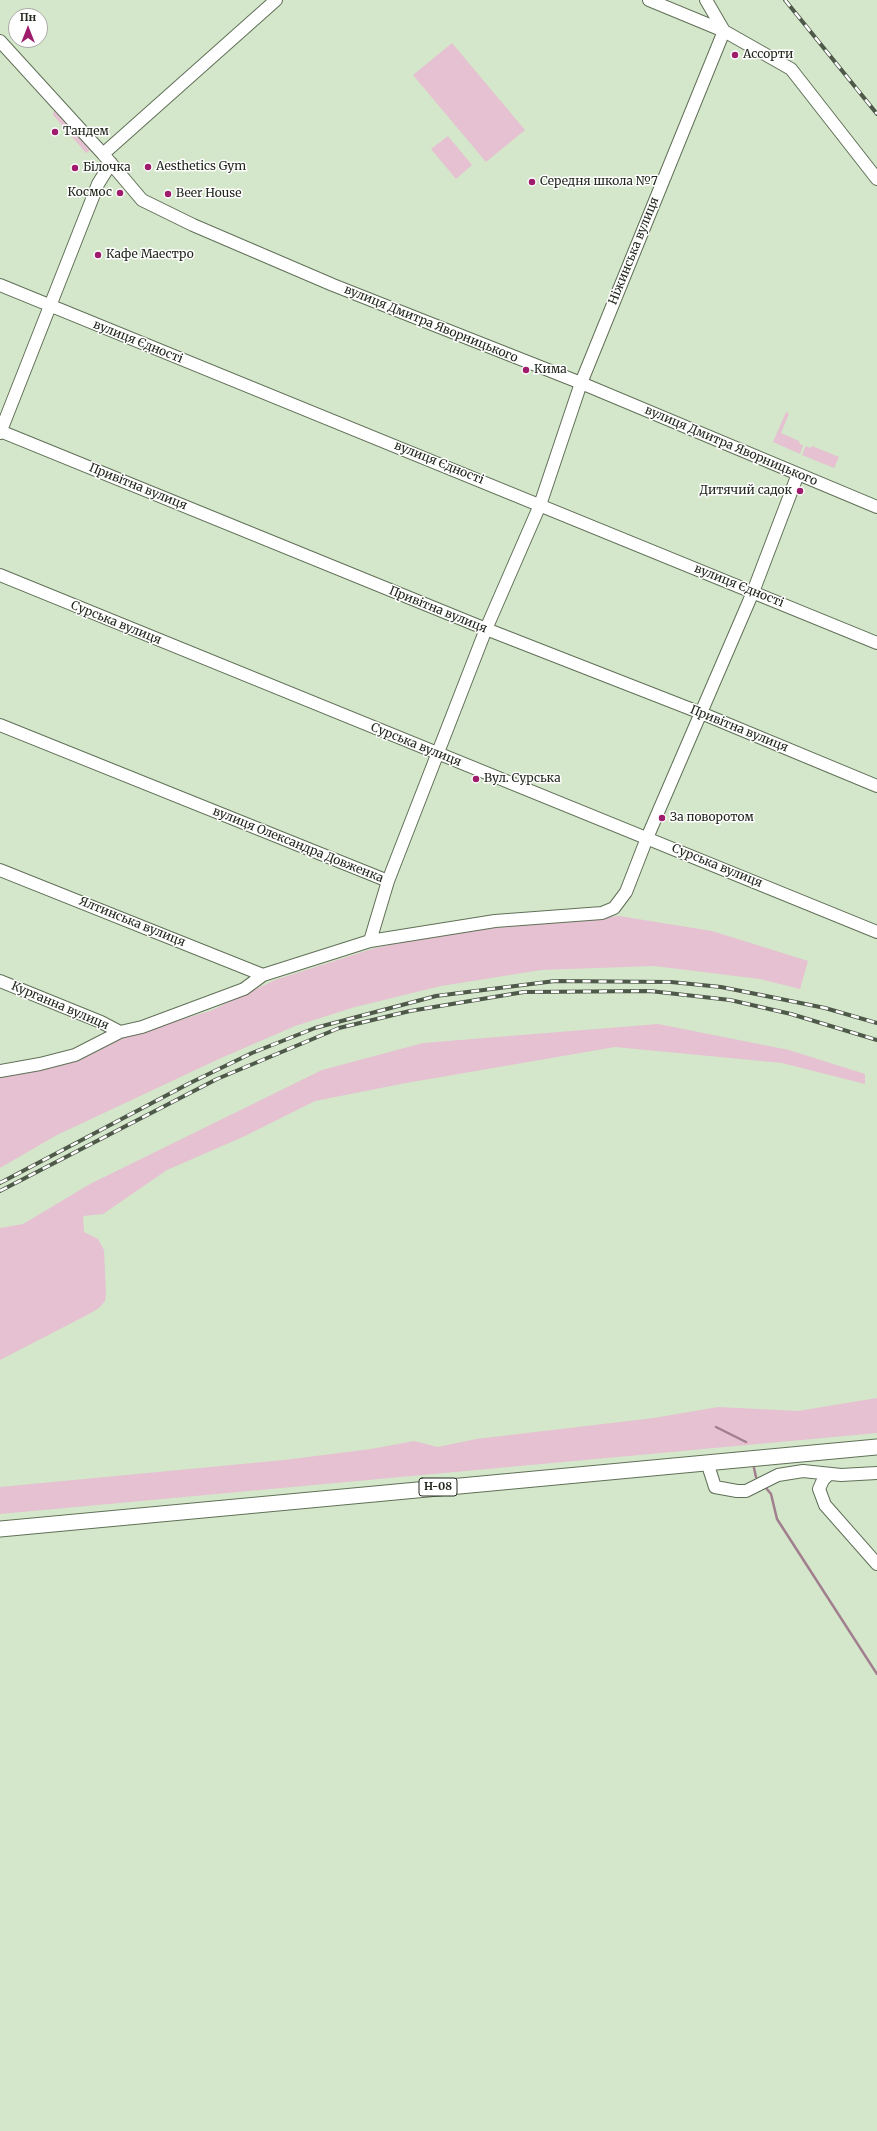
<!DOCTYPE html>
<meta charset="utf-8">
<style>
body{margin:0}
#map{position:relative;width:877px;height:2131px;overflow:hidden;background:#d4e7ca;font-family:Merriweather,serif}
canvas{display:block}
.north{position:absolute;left:8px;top:8px;width:40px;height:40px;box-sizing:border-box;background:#fff;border:1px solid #a7a9a5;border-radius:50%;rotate:0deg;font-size:11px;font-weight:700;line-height:16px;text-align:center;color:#22281e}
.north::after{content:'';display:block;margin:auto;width:14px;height:18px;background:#9f1c6c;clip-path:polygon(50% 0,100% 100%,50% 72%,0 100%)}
</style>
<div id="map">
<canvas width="877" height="2131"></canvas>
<div class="north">Пн</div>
</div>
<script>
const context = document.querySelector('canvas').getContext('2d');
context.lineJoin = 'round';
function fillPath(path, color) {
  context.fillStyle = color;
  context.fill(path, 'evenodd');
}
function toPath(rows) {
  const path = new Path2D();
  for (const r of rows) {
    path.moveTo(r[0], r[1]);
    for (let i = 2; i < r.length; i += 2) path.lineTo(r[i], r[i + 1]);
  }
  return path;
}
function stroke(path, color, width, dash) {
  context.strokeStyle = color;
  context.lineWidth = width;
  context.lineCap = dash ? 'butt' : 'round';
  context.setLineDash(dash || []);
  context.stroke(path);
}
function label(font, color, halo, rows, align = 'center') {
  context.font = font + ' Merriweather,serif';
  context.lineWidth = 3;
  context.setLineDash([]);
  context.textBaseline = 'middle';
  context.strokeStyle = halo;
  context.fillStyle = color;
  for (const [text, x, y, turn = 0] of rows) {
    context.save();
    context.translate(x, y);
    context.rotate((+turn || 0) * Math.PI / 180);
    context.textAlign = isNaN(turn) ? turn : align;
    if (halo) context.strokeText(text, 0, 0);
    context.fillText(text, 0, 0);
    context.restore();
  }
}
fillPath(toPath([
 [452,43,525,130,486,162,413,75],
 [55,107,92,149,86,153,53,115],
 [448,136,472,165,456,179,431,149],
 [786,412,789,414,781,433,799,441,800,444,803,445,800,454,773,442],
 [806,446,810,448,812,446,839,457,834,468,802,455],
 [619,916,712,931,808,961,800,989,760,979,654,966,541,970,441,986,355,1007,295,1026,221,1058,57,1135,0,1168,0,1078,79,1059,123,1037,210,1011,275,980,375,948,454,932],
 [658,1024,789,1050,865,1074,865,1084,782,1063,615,1047,406,1083,315,1101,245,1136,167,1170,103,1214,83,1216,84,1232,98,1239,104,1250,106,1293,105,1301,99,1308,89,1314,0,1360,0,1228,23,1224,90,1184,322,1070,423,1043],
 [877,1398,877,1433,0,1514,0,1487,284,1460,371,1449,414,1441,438,1447,476,1439,654,1418,718,1407,798,1411]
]), '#e5c1d1');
stroke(toPath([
 [716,1427,746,1442],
 [754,1468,756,1477],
 [766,1488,771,1494,777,1519,877,1674]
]), '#a17f8f', 2.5);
const minor = toPath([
 [706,0,724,31,791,69,877,179],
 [0,41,103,154,142,200,193,225,333,285,581,383,877,507],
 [103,154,276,0],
 [0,285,877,643],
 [0,431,486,629,701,713,877,786],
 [0,433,98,184,111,163],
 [0,575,877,932],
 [0,725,388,881,370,941,495,921,602,913,614,908,626,892,647,838,753,592,798,474],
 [0,870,263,975],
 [388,881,486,629,540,505,581,383,724,31,649,0],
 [0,981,101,1022,120,1032],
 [0,1071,40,1064,75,1055,120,1032,142,1027,244,989,263,975,370,941],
 [707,1462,715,1487,737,1491,746,1491,778,1475,803,1471,841,1475,877,1473],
 [829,1474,823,1480,819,1489,825,1505,877,1564]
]);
const major = toPath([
 [0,1529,877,1447]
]);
stroke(minor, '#607057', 14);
stroke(major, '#607057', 17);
stroke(minor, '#fff', 12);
stroke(major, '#fff', 15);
const rail = toPath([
 [785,0,877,114],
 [0,1183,190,1083,252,1053,315,1028,436,996,555,981,671,982,721,987,766,996,825,1008,877,1023],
 [0,1191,217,1079,339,1028,410,1011,524,992,650,991,730,1000,791,1014,877,1040]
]);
stroke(rail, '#4f594a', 4);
stroke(rail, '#fff', 2.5, [8]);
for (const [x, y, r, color] of [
 [735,55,4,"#9f1c6c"],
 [55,132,4,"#9f1c6c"],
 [148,167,4,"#9f1c6c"],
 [75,168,4,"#9f1c6c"],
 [532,182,4,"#9f1c6c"],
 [120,193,4,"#9f1c6c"],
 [168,194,4,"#9f1c6c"],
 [98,255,4,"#9f1c6c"],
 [526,370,4,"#9f1c6c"],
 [800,491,4,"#9f1c6c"],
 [476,779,4,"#9f1c6c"],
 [662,818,4,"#9f1c6c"]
]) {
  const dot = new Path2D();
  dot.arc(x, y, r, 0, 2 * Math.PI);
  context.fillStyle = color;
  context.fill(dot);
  stroke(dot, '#fff', 1.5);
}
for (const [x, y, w] of [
 [438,1487,38]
]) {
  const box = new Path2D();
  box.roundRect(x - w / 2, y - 9, w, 18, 3);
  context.fillStyle = '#fff';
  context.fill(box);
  stroke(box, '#22281e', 1);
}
label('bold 11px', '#22281e', null, [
 ["Н-08",438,1487]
]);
label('12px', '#22281e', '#fff', [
 ["Ассорти",743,55],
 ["Тандем",63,132],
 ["Aesthetics Gym",156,167],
 ["Білочка",83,168],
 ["Середня школа №7",540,182],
 ["Космос",112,193,"right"],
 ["Beer House",176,194],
 ["Кафе Маестро",106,255],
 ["Кима",534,370],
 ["Дитячий садок",792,491,"right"],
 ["Вул. Сурська",484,779],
 ["За поворотом",670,818]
], 'left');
label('12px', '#22281e', '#fff', [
 ["Ніжинська вулиця",634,251,-68],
 ["вулиця Дмитра Яворницького",431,324,22],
 ["вулиця Єдності",138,342,22],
 ["вулиця Дмитра Яворницького",731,446,23],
 ["вулиця Єдності",439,463,22],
 ["Привітна вулиця",138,487,22],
 ["вулиця Єдності",739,586,22],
 ["Привітна вулиця",438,610,22],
 ["Сурська вулиця",116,623,22],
 ["Привітна вулиця",739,729,22],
 ["Сурська вулиця",416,745,22],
 ["вулиця Олександра Довженка",298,845,22],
 ["Сурська вулиця",717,866,22],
 ["Ялтинська вулиця",132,922,22],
 ["Курганна вулиця",60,1006,23]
]);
</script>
